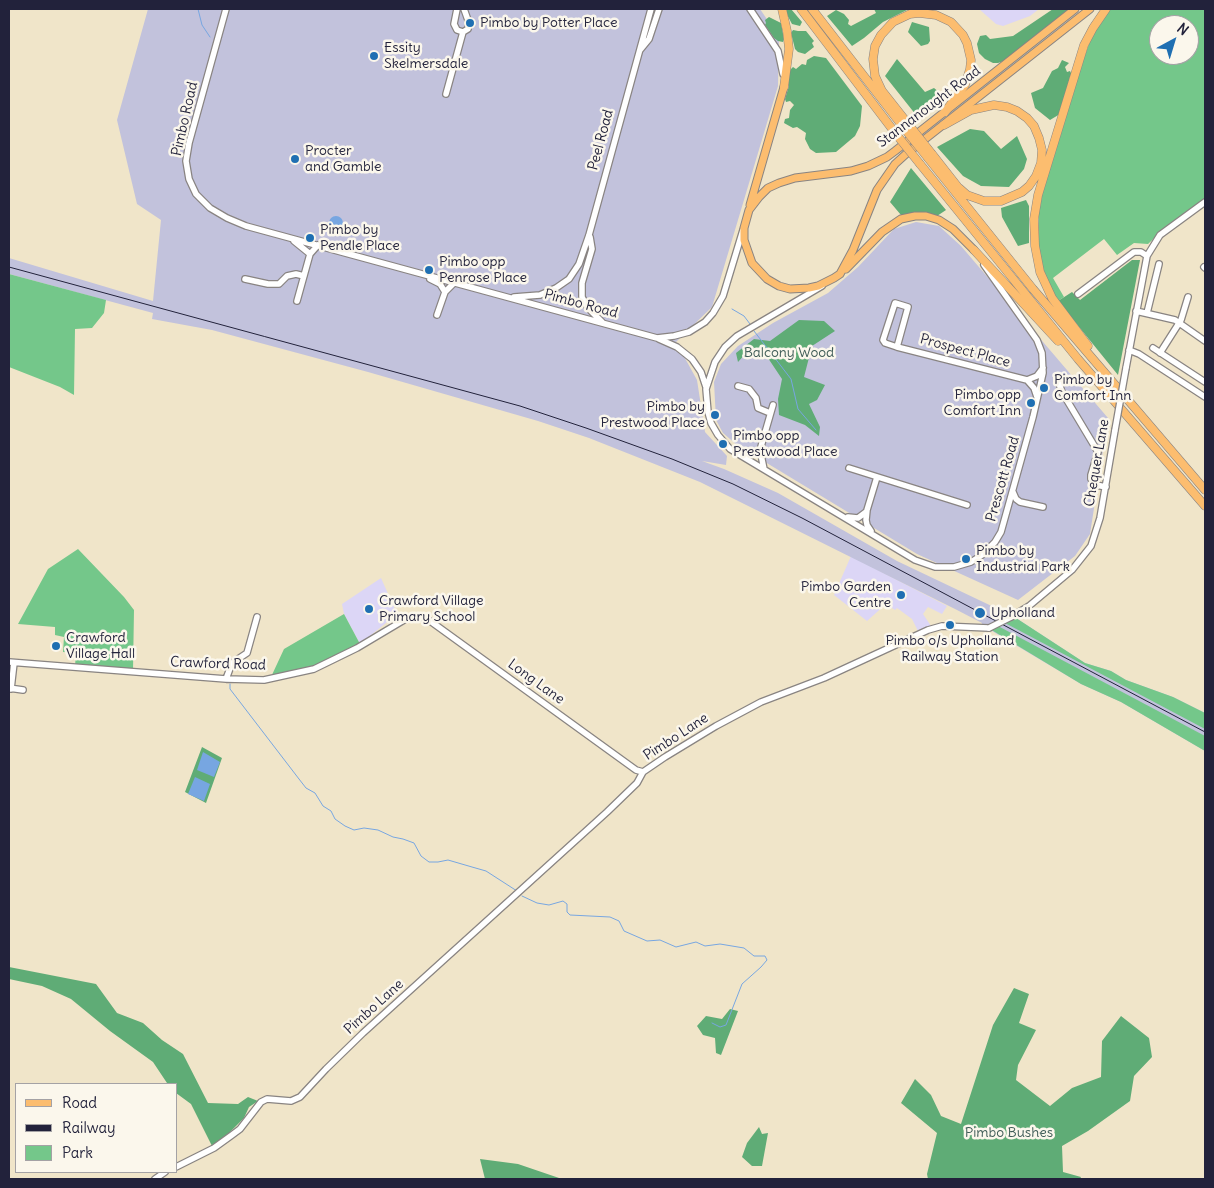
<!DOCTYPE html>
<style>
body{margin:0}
#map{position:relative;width:1214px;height:1188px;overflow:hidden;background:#f0e5c9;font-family:Delius,sans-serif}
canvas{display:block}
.frame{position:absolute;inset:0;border:10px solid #22223b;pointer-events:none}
.legend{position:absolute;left:15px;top:1083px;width:162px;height:90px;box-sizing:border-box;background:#fbf7ec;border:1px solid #a4a2a5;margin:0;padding:6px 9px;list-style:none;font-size:15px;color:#22223b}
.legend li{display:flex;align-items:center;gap:10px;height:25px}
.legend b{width:25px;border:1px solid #a4a2a5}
.north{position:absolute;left:1149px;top:15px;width:50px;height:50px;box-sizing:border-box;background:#fbf7ec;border:1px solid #a4a2a5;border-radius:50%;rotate:39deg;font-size:14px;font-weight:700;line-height:20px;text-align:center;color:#22223b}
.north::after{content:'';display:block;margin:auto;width:18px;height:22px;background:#1f6fb2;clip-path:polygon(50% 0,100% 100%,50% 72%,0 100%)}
</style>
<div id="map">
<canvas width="1214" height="1188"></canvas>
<div class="frame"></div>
<ul class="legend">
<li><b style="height:6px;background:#fcbd6f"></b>Road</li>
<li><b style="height:6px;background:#22223b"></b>Railway</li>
<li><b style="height:14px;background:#74c78a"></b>Park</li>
</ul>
<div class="north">N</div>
</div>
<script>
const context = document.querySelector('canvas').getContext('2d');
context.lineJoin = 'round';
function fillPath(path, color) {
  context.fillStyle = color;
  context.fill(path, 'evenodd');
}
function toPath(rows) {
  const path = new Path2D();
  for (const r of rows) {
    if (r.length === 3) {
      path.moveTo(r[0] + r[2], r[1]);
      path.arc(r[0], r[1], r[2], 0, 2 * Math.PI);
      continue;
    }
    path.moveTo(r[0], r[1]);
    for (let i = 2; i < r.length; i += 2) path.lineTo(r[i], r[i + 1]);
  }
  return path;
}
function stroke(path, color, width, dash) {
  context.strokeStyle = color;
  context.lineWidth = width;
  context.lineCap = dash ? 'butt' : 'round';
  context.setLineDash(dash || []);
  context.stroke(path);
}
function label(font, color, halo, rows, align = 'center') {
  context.font = font + ' Delius,sans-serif';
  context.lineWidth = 5;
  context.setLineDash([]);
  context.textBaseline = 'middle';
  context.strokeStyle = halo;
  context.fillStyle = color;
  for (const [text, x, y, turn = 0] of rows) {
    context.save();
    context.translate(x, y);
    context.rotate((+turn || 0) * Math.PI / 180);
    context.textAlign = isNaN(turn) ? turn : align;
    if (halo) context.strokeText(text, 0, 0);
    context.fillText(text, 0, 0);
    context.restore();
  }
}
fillPath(toPath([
 [979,9,1039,9,1030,16,1003,26,996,24],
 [851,556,947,606,942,614,928,607,923,614,931,626,918,631,912,619,897,608,895,610,886,604,867,621,834,595],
 [381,578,397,614,360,644,344,614,342,604]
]), '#dcd6f6');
fillPath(toPath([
 [148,9,760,9,779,37,778,86,712,307,676,342,697,380,705,432,727,456,726,465,702,461,724,469,778,493,897,561,1000,610,1012,620,1016,618,1085,663,1111,671,1126,680,1173,697,1205,713,1205,751,1121,702,1081,684,982,625,982,623,957,610,700,482,589,438,538,421,368,372,212,330,152,319,153,313,9,274,9,258,153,301,161,220,137,204,117,120],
 [916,222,939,226,961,246,1108,418,1090,534,1075,556,1018,600,917,554,737,445,723,433,716,420,714,382,721,364,738,346,773,323,828,293,858,267,894,229]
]), '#c2c2dc');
fillPath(toPath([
 [1110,9,1205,9,1205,198,1167,226,1148,244,1134,243,1117,255,1104,239,1053,278,1064,297,1058,301,1045,276,1039,251,1038,234,1039,212,1042,195,1082,63,1092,36],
 [1159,25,1189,25,1189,55,1159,55],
 [9,274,106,300,104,313,92,328,75,329,74,395,60,387,9,367],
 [78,549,124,597,134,610,133,670,75,666,76,653,63,652,64,637,55,635,55,627,18,624,48,569],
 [344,614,360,644,313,667,271,677,284,649],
 [1016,618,1085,663,1111,671,1126,680,1173,697,1205,713,1205,729,1005,623],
 [998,626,1205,736,1205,751,1121,702,1081,684,990,629]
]), '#74c78a');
fillPath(toPath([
 [784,9,791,9,802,22,800,26,792,24],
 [874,9,909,9,883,22,864,38,852,46,827,16,836,10,844,14,849,20,848,24,851,26,876,13],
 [1053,9,1071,9,1004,61,998,63,993,63,985,59,979,53,977,44,980,36,986,35,990,39,1013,36],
 [769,17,781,23,784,39,783,42,778,41,774,38,765,25,766,23,765,20],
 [912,22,929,27,930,41,928,44,921,46,908,32],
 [793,30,798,31,806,31,814,41,812,43,814,47,805,54,798,52,795,49,791,33],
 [814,56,826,58,862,106,860,126,855,136,836,152,816,153,810,149,805,139,806,133,797,127,793,128,784,123,785,119,789,118,790,110,794,105,790,101,786,102,785,99,789,86,786,84,788,72,793,67,796,69,802,64,806,65,807,60],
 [897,59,925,92,934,88,946,98,920,120,885,76],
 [1062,60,1069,63,1065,67,1067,72,1070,71,1072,75,1070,77,1060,114,1050,120,1035,108,1031,93,1043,88,1052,71,1058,68],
 [970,129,984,131,1001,149,1017,136,1027,159,1024,169,1009,187,981,186,963,176,937,147],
 [911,168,946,210,937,216,924,213,901,215,890,202],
 [1026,200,1029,206,1029,243,1018,246,1002,217,1001,208],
 [1132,260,1140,260,1118,375,1058,301,1072,292,1080,300],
 [799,320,824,321,835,331,812,346,804,377,825,385,817,400,809,404,820,427,819,436,805,425,779,415,778,399,782,379,768,358,762,353,748,351,738,362,736,353,754,339,770,341],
 [202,747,222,758,206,803,185,792],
 [9,967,96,984,117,1013,143,1023,162,1040,183,1054,208,1103,238,1104,248,1097,258,1101,249,1107,244,1118,219,1143,212,1146,191,1104,176,1093,176,1084,168,1084,167,1083,153,1062,110,1031,71,999,42,986,9,979],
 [1014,988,1029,994,1019,1023,1036,1030,1018,1065,1016,1080,1050,1106,1072,1088,1101,1077,1102,1041,1121,1016,1149,1038,1152,1057,1134,1076,1130,1101,1088,1131,1062,1146,1063,1172,1081,1177,1080,1179,928,1179,927,1174,937,1133,901,1103,915,1079,931,1095,941,1116,961,1124,993,1025],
 [730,1009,738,1011,721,1055,716,1053,715,1038,703,1035,697,1026,706,1016,722,1019],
 [759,1127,762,1134,768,1133,762,1166,752,1166,742,1157,747,1143],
 [480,1159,518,1164,562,1179,485,1179]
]), '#5fac76');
fillPath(toPath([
 [336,223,7],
 [203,752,220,762,214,777,197,770],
 [195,777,210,784,204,801,188,794]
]), '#77a6e1');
stroke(toPath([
 [198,9,202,25,210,37],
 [732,309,744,316,750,324],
 [754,331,791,379,798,409,816,430],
 [230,684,230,689,299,779,306,788,315,793,323,806,331,811,335,819,345,826,354,830,364,828,378,830,393,837,403,839,414,843,421,856,429,862,438,862,448,860,472,867,486,871,517,891],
 [522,896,537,903,549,905,563,901,567,904,567,912,570,915,610,917,619,921,624,931,647,941,660,940,676,947,696,942,705,946,720,944,744,948,754,956,765,956,767,960,761,967,742,984,726,1025,720,1027,712,1023]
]), '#77a6e1', 1);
const minor = toPath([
 [226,9,189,143,186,161,189,179,196,194,210,208,227,218,246,226,657,338,674,336,689,332,705,322,713,313,723,296,743,230],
 [457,9,454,24,457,30,463,32,468,29,469,23,464,9],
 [750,9,778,51,783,74],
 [640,50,649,39,659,9],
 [446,94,463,32],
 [590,237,592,249,582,283,582,297,588,308,602,322],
 [294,241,310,254],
 [1204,267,1205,268],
 [245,279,268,284,279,284,287,276,296,274,304,276],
 [430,279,440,284,445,292],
 [822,286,737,336,725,347,715,362,706,389,708,412,711,423,718,435,730,449,915,560,935,567,954,567,971,562,982,555,995,542,1001,532,1033,417,1043,373,1042,353,1037,340,984,265],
 [1078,294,1134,252,1141,252,1147,256],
 [514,297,540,295,556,288,569,279,579,264,589,235,651,9],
 [297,301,310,254,318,245],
 [1136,311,1175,320,1205,341],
 [1147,313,1159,264],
 [437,315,445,292,454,283],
 [659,339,677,347,692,359,701,372,706,387],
 [897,347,908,307,895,303,883,340,885,343,897,347,1027,380,1034,388,1037,397],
 [1153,348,1205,382],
 [1129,350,1139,354,1205,397],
 [1160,353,1181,320,1188,297],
 [1126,368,1147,256,1160,235,1205,202],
 [1057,378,1062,392,1098,452,1091,475,1091,479,1096,485,1106,487],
 [1027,380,1037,376,1043,368],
 [738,386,749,389,756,398,758,408,770,413],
 [741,454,750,454,760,450],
 [849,468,967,505],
 [764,469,760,450,773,405],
 [1013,492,1016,499,1020,502,1043,507],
 [848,517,858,518,866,512],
 [871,531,867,525,866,520,867,510,877,477],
 [1011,617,1029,606,1072,570,1091,546,1100,518,1115,430],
 [9,662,226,679,264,680,314,669,357,648,409,617,426,618,636,770,643,772],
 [226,679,232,663,247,653,257,617],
 [9,688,23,690],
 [11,689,14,663],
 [176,1167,214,1148,232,1135,240,1129,261,1102,267,1099,291,1101,300,1097,326,1069,363,1033,607,812,637,783,643,772,665,757,716,726,761,702,824,678,928,630,942,626,989,628],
 [155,1179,165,1172]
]);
const major = toPath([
 [1075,9,895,151,887,157,868,166,851,171,795,178,779,183,768,188,759,197,749,210,744,228,744,240,752,263,767,279,779,286,790,289,809,288,818,286,834,278,840,274,853,250,877,190,895,164,906,154,1090,9],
 [750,205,784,87],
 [846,269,882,232,901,219,915,216,926,216,939,220,953,229,974,250]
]);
const highway = toPath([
 [782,9,787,31,789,49,784,87],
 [801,9,896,134],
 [812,9,904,128],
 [879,87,909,125],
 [882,91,875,76,873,59,875,46,881,35,893,22,910,14,919,13,936,15,951,22,963,35,967,43,971,60,970,69,965,85,945,112],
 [944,125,971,110,994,105,1007,107,1017,111,1027,118,1034,126,1039,138,1042,150,1041,163,1036,176,1029,186,1022,192,1001,201,984,201,967,195,959,188],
 [932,154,961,191],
 [928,158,1033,289,1205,490],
 [920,164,1078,359,1205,506],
 [974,250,1058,341],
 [1088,346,1052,298,1040,272,1035,246,1034,219,1038,195,1084,45,1093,28,1106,9]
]);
stroke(minor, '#898482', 8);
stroke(major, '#898482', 9);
stroke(highway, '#898482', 9);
stroke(minor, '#fff', 5.5);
stroke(major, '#fcbd6f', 7);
stroke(highway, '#fcbd6f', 8);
stroke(toPath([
 [9,267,520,406,586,428,672,459,733,484,802,518,1205,732]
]), '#22223b', 1);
const minorBridge = toPath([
 [1115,430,1126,368],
 [989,628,1011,617]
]);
const highwayBridge = toPath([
 [909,125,932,154],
 [904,128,928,158],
 [896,134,920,164]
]);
stroke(minorBridge, '#898482', 8, []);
stroke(highwayBridge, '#898482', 9, []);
stroke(minorBridge, '#fff', 5.5);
stroke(highwayBridge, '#fcbd6f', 8);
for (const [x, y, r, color] of [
 [470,23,5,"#1f6fb2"],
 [374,56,5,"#1f6fb2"],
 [295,159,5,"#1f6fb2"],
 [310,238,5,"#1f6fb2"],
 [429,270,5,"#1f6fb2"],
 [1044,388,5,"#1f6fb2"],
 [1031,403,5,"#1f6fb2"],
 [715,415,5,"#1f6fb2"],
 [723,444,5,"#1f6fb2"],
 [966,559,5,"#1f6fb2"],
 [901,595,5,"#1f6fb2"],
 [369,609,5,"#1f6fb2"],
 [980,613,6,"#1f6fb2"],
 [950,625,5,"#1f6fb2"],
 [56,646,5,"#1f6fb2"]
]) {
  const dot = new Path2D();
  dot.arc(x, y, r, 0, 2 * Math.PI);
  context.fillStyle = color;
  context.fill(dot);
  stroke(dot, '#fbf7ec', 2);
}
label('14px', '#22223b', '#fbf7ec', [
 ["Pimbo by Potter Place",480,23],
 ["Essity",384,48],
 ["Skelmersdale",384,64],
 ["Procter",305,151],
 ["and Gamble",305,167],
 ["Pimbo by",320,230],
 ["Pendle Place",320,246],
 ["Pimbo opp",439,262],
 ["Penrose Place",439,278],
 ["Pimbo by",1054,380],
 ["Comfort Inn",1054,396],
 ["Pimbo opp",1021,395,"right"],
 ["Comfort Inn",1021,411,"right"],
 ["Pimbo by",705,407,"right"],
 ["Prestwood Place",705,423,"right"],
 ["Pimbo opp",733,436],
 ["Prestwood Place",733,452],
 ["Pimbo by",976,551],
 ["Industrial Park",976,567],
 ["Pimbo Garden",891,587,"right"],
 ["Centre",891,603,"right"],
 ["Crawford Village",379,601],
 ["Primary School",379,617],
 ["Upholland",991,613],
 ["Crawford",66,638],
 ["Village Hall",66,654],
 ["Pimbo o/s Upholland",950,641,"center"],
 ["Railway Station",950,657,"center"]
], 'left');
label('14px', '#22223b', '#fbf7ec', [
 ["Stannanought Road",929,107,-37],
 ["Pimbo Road",185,119,-77],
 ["Peel Road",601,140,-75],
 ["Pimbo Road",581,304,15],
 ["Prospect Place",965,351,15],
 ["Chequer Lane",1097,463,-80],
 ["Prescott Road",1003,479,-74],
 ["Crawford Road",218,664,2],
 ["Long Lane",536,682,36],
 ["Pimbo Lane",676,737,-33],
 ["Pimbo Lane",374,1007,-42]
]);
label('14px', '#3f5c57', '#fbf7ec', [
 ["Balcony Wood",789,353],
 ["Pimbo Bushes",1009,1133]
]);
</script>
